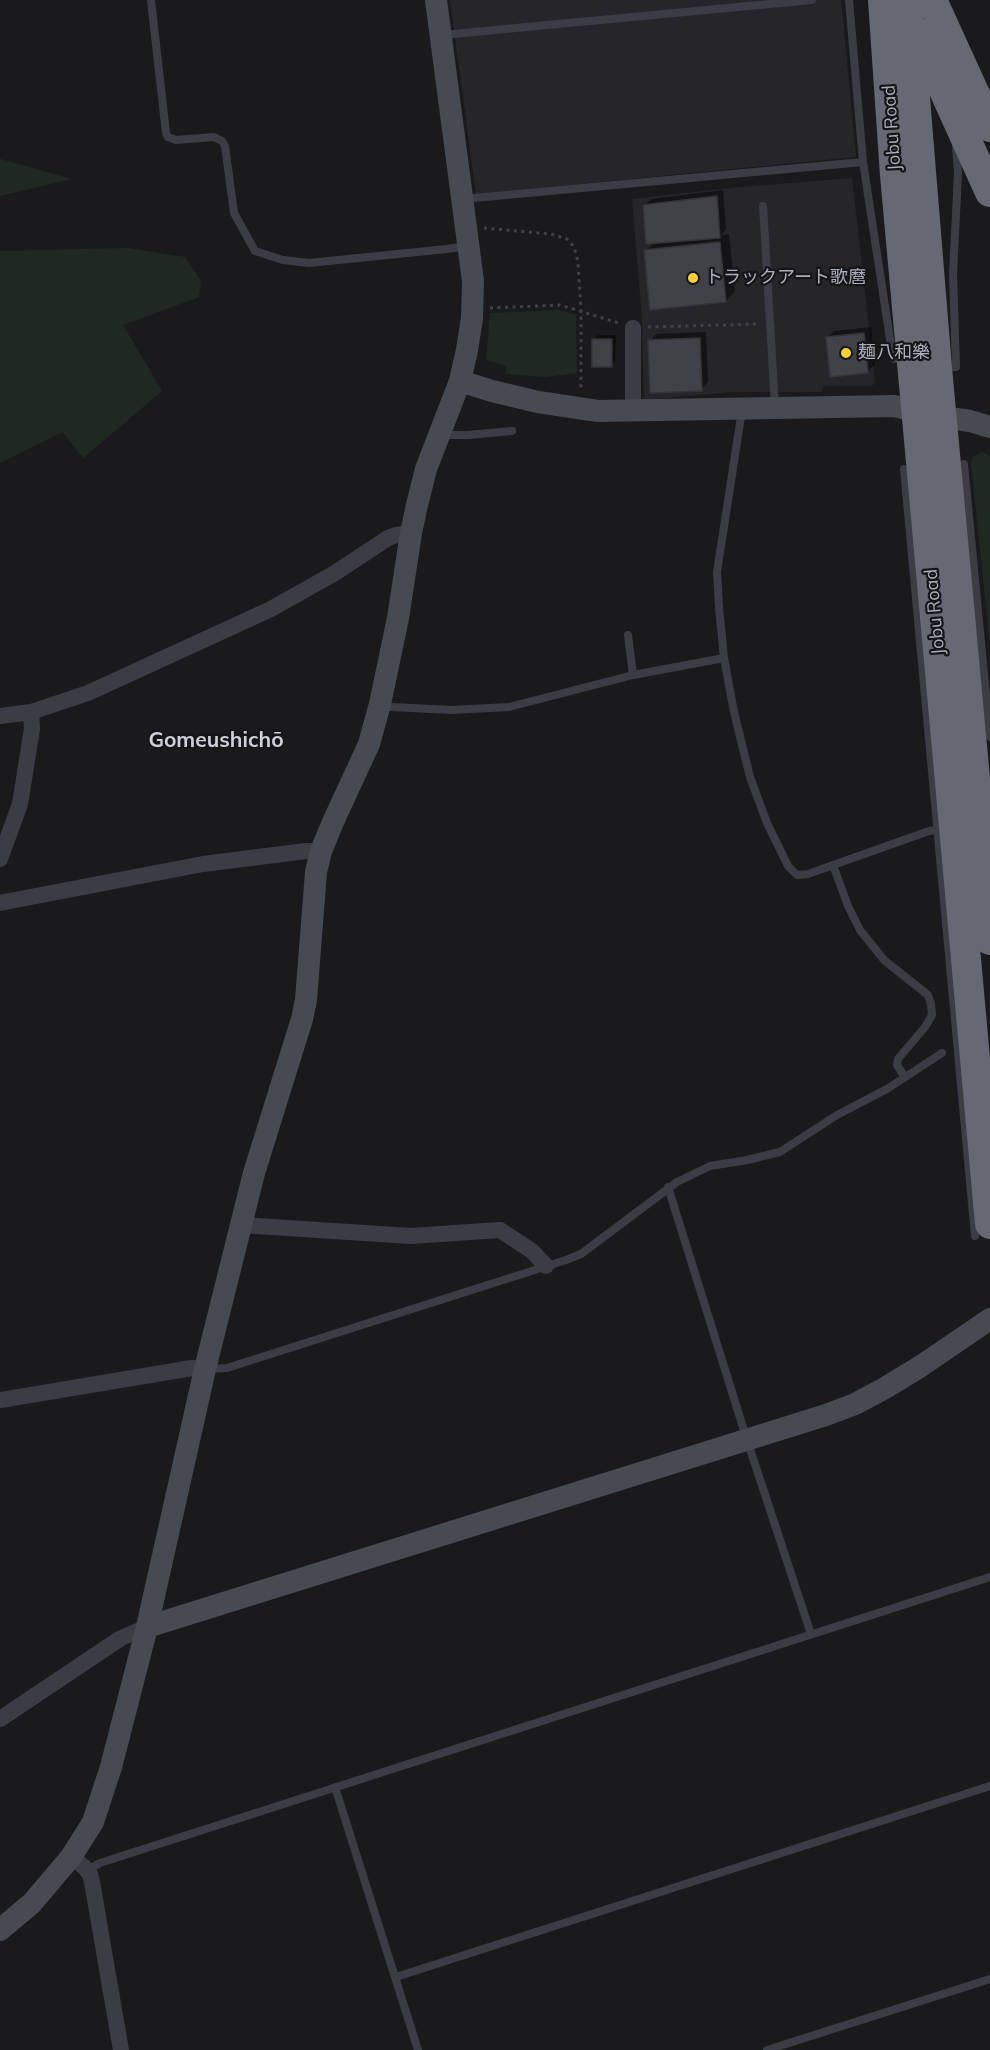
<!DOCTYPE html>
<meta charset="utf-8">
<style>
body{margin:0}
canvas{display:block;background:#1a1a1d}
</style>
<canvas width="990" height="2050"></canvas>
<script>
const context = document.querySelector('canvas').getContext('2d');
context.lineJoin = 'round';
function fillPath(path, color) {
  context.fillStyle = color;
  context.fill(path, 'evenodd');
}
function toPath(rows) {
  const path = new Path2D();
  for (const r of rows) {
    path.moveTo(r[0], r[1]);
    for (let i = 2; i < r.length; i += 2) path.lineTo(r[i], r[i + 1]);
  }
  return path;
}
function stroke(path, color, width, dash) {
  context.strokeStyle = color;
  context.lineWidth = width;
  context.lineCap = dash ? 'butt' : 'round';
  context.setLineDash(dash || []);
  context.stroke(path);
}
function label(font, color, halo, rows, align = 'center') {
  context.font = font + ' Mulish,"Noto Sans JP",sans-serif';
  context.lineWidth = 4.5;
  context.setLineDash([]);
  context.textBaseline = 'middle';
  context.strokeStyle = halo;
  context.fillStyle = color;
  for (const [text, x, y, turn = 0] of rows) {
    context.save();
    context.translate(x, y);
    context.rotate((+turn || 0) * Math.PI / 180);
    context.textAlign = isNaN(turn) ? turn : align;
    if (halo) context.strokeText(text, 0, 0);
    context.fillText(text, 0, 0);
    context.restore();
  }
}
fillPath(toPath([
 [450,0,841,0,856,157,476,194],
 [852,178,875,382,872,386,823,386,822,392,732,392,644,400,642,319,632,199,740,187]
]), '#26262a');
fillPath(toPath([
 [0,159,72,179,0,196],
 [128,248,185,257,201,281,199,297,123,325,162,391,83,458,63,432,0,463,0,251],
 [558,310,576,315,577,373,545,377,506,374,506,366,486,360,490,313],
 [982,452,990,456,990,646,971,463,973,457]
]), '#1f2922');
fillPath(toPath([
 [723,190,726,229,721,235,729,234,735,291,726,301,646,251,654,242,644,206,651,199],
 [871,327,875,365,868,371,827,337,834,331],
 [706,332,708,382,701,389,650,341,656,334],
 [598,335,616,335,615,362,611,366,594,339]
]), '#0007');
const building = toPath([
 [717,196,720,238,646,244,643,205,717,196],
 [720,242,726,302,650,310,644,250,720,242],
 [864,333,868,373,830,377,826,337,864,333],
 [700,338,702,391,650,393,648,340,700,338],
 [592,339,612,339,612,367,592,367,592,339]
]);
fillPath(building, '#414247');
stroke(building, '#343439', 1.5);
stroke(toPath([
 [484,228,551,234,567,239,574,247,578,262,581,310,581,391],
 [490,308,560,305,619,323],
 [648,327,759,324]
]), '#404249', 3, [3, 4.5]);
stroke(toPath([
 [151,0,166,133,168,137,176,140,214,137,222,141,225,146,234,213,255,251,283,260,309,263,447,249,466,246],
 [849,0,863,162,892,352,894,359,906,358],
 [442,35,812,0],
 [463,199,863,162],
 [763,206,775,406],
 [941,368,956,367,953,274,958,173,956,146],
 [742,410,717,572,719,607,724,658,734,712,750,777,767,823,788,866,797,875,808,874,929,831,936,830],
 [440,435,468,435,512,431],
 [964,464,990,737],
 [904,469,975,1236],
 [628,635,633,675],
 [380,704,391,707,452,710,509,707,633,675,724,658],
 [833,865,848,906,860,930,884,960,928,995,931,1004,932,1015,925,1027,898,1059,897,1065,904,1076],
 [668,1187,747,1440,811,1634],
 [206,1369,227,1368,566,1260,581,1254,677,1182,710,1166,747,1160,780,1152,837,1115,887,1089,942,1053],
 [335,1787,418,2050],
 [86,1871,100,1863,990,1577],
 [396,1977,990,1786],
 [767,2050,990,1979]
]), '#3c3d44', 8);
stroke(toPath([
 [633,411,633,328],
 [0,716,31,712,88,693,271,609,335,573,388,538,396,535,411,533],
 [0,859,20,804,32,729,31,712],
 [0,903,203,864,306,851,321,851],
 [241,1225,411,1236,500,1230,532,1251,546,1266],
 [0,1400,192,1368,205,1369],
 [0,1719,121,1638,147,1627],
 [71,1857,83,1866,90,1874,92,1882,121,2050]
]), '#3c3d44', 16);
stroke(toPath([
 [460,381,492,391,538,402,598,411,894,406,943,417,970,421,990,427],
 [147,1627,826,1415,855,1404,885,1388,921,1366,990,1319],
 [0,1930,32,1903,71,1857,93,1822,111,1767,147,1627,205,1369,254,1173,302,1019,306,1000,316,872,321,851,333,822,369,744,380,704,398,618,411,533,417,505,426,469,460,381,467,350,472,318,473,281,436,0]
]), '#484a52', 22);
stroke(toPath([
 [883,0,895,175,990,1224],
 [907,0,937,368,990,940],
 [932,0,990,127],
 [918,33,990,192]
]), '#666874', 30);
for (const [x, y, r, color] of [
 [693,278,6,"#ffd130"],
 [846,353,6,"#ffd130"]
]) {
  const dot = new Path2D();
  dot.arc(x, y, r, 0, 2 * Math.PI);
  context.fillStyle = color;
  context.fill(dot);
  stroke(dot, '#151518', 2);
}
label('18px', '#abafbd', '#151518', [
 ["Jobu Road",892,128,-94],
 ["Jobu Road",935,612,-95]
]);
label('18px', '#abafbd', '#151518', [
 ["トラックアート歌麿",705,278],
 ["麺八和樂",858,353]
], 'left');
label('bold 21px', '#cdcfd9', '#151518', [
 ["Gomeushichō",216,741]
]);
</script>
